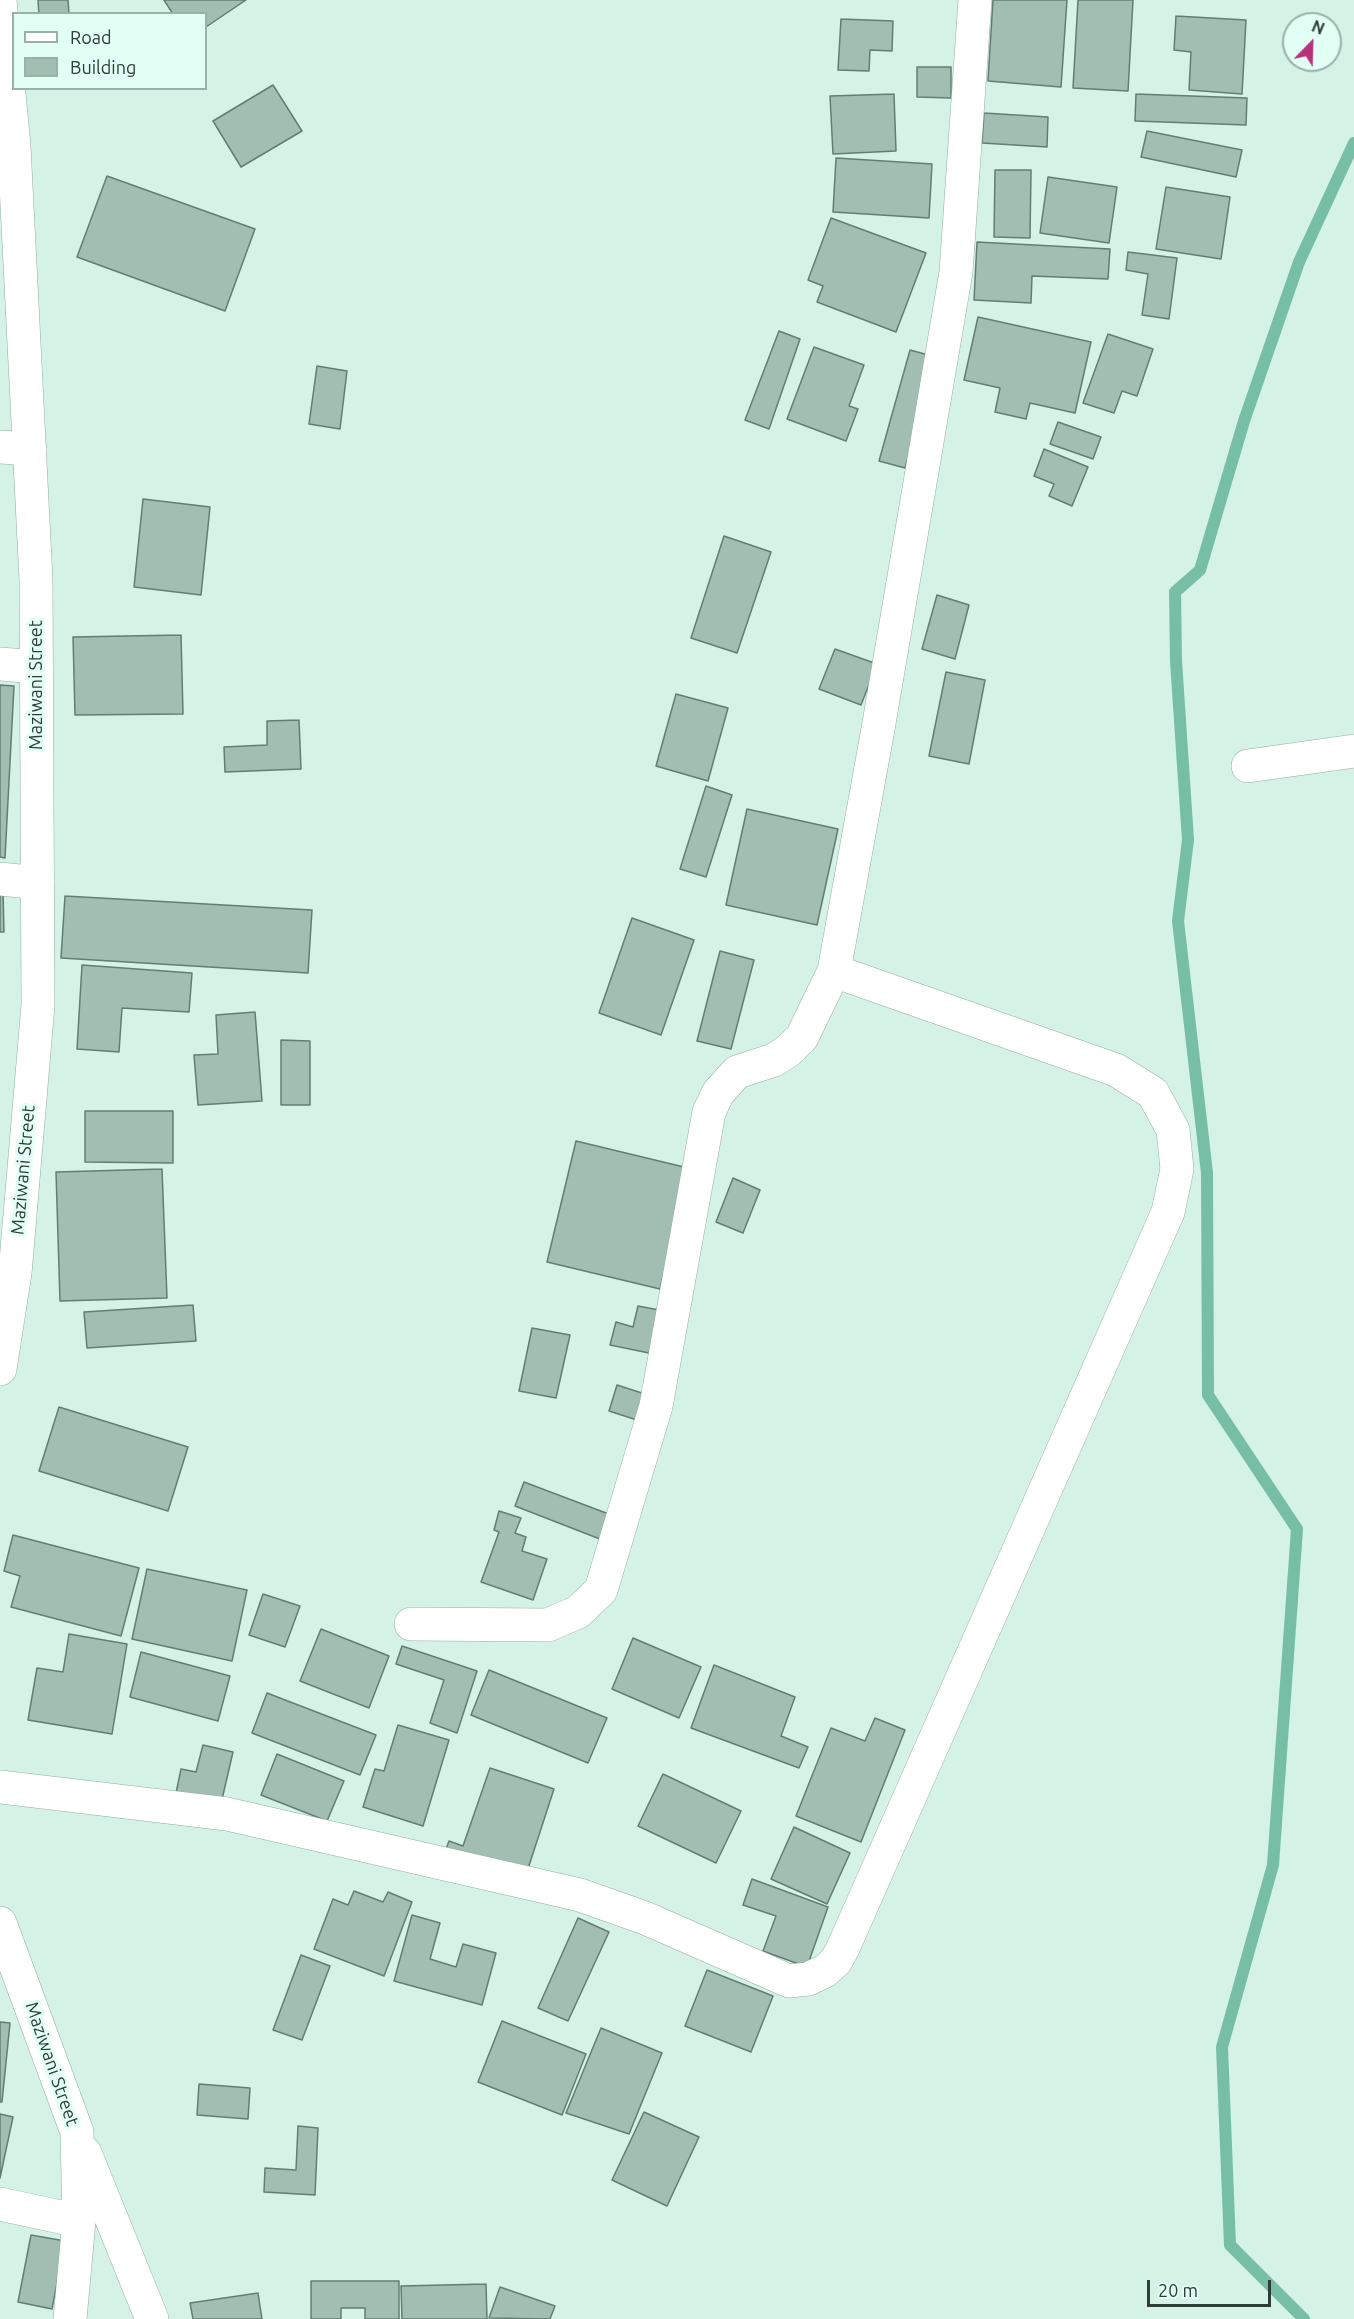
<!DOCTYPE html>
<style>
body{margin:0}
#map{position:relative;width:1354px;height:2319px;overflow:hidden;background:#d4f2e6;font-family:Ubuntu,sans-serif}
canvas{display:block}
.legend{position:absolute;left:12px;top:12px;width:195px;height:78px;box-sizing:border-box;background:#e1fff4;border:2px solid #9ab1a9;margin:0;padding:8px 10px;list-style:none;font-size:18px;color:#303c38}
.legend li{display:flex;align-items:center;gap:12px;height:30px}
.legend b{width:30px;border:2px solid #9ab1a9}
.north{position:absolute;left:1282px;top:12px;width:60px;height:60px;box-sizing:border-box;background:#e1fff4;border:2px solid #9ab1a9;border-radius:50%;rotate:23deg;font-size:16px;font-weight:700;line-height:24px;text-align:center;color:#303c38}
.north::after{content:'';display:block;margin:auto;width:21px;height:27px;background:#b6337c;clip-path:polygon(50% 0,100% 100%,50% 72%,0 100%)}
.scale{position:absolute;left:1147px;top:2280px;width:124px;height:27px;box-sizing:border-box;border:3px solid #303c38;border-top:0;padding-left:8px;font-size:18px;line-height:21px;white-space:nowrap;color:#303c38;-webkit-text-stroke:4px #e1fff4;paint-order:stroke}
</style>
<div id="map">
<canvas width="1354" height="2319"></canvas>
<ul class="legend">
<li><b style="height:8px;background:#fff"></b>Road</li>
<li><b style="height:16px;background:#a2beb3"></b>Building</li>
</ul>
<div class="north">N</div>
<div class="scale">20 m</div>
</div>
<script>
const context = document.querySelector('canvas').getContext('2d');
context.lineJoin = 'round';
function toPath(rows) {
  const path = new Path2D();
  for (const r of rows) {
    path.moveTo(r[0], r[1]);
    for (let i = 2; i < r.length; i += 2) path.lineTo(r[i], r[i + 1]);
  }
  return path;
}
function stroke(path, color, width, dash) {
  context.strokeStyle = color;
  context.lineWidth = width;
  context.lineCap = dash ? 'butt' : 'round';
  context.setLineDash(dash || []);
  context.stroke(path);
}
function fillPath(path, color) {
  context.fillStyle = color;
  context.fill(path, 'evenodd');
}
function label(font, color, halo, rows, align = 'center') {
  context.font = font + ' Ubuntu,sans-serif';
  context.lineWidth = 6;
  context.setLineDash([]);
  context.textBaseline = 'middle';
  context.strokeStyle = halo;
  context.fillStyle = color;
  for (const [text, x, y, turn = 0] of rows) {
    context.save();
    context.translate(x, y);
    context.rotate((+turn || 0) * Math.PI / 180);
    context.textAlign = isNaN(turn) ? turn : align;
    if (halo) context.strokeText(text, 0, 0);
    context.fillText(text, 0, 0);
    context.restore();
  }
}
stroke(toPath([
 [1304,2319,1230,2245,1222,2047,1273,1865,1297,1529,1208,1395,1207,1173,1178,921,1188,840,1176,661,1175,592,1200,570,1244,421,1299,262,1354,143]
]), '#77bea6', 12);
const building = toPath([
 [38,0,68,0,69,14,39,14,38,0],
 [164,0,246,0,206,27,206,14,173,14,164,0],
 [993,0,1067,0,1061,87,988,81,993,0],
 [1078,0,1133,0,1128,91,1073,88,1078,0],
 [1176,16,1246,20,1242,94,1189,90,1191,52,1174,50,1176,16],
 [841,19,893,21,892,51,870,50,869,71,838,70,841,19],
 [917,67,951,67,951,98,917,97,917,67],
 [273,85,302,131,241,167,213,121,273,85],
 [894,94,896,151,833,154,830,96,894,94],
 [1136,94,1247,98,1246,125,1135,121,1136,94],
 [984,113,1048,117,1047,147,982,143,984,113],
 [1147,131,1242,150,1236,177,1141,157,1147,131],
 [836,158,932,164,929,218,833,212,836,158],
 [995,170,1031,170,1030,238,994,237,995,170],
 [107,176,255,229,225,311,77,257,107,176],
 [1048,177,1117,187,1109,243,1040,233,1048,177],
 [1166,187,1230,197,1221,259,1156,249,1166,187],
 [831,218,926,253,896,332,817,302,823,286,808,280,831,218],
 [977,242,1110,249,1108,279,1032,276,1031,303,974,300,977,242],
 [1128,252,1177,258,1169,319,1142,315,1148,274,1126,270,1128,252],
 [978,317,1091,342,1075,413,1030,403,1026,419,995,412,1000,388,964,380,978,317],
 [779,331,800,339,769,429,745,420,779,331],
 [1108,334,1153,349,1137,396,1122,391,1114,413,1083,403,1108,334],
 [814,347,864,365,849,406,858,409,846,441,787,419,814,347],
 [910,350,936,357,905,468,879,461,910,350],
 [317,366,347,371,340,429,309,424,317,366],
 [1058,422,1101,437,1093,459,1050,444,1058,422],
 [1044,449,1088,467,1072,506,1049,496,1054,484,1034,476,1044,449],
 [143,499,210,507,201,595,134,587,143,499],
 [724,536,771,552,737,653,691,638,724,536],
 [937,595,969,605,955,659,922,649,937,595],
 [181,635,183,714,75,715,73,637,181,635],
 [835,649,877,664,861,705,819,689,835,649],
 [946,672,985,680,969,764,929,756,946,672],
 [0,685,14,686,5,858,0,857,0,685],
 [676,694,728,708,708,781,656,766,676,694],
 [299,720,301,769,225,772,224,747,267,745,267,721,299,720],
 [706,786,732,795,706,877,680,869,706,786],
 [747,809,838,829,817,925,726,905,747,809],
 [0,891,3,891,4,932,0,932,0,891],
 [65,896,312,910,308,973,61,958,65,896],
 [632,918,694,940,661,1035,599,1013,632,918],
 [720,951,754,960,731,1049,697,1041,720,951],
 [82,965,192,973,189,1012,122,1008,119,1052,77,1049,82,965],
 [255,1012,262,1101,198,1105,194,1055,218,1054,216,1015,255,1012],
 [281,1040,310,1041,310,1105,281,1105,281,1040],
 [85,1111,173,1111,173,1163,85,1162,85,1111],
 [576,1141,688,1168,660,1289,547,1262,576,1141],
 [162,1169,167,1298,60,1301,56,1172,162,1169],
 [733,1178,760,1190,743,1233,716,1222,733,1178],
 [193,1305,196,1341,87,1348,84,1312,193,1305],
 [638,1306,659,1310,649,1353,610,1345,616,1322,633,1327,638,1306],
 [532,1328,570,1335,556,1398,519,1391,532,1328],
 [617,1385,645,1394,637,1420,609,1411,617,1385],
 [59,1407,188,1447,168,1511,39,1471,59,1407],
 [524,1482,614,1516,605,1541,515,1506,524,1482],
 [499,1511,521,1518,515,1533,526,1537,522,1551,547,1559,533,1600,481,1582,499,1532,494,1530,499,1511],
 [13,1535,139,1568,121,1636,11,1607,20,1576,4,1571,13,1535],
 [147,1569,247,1590,232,1661,132,1639,147,1569],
 [263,1594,300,1606,285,1647,249,1635,263,1594],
 [321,1629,389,1656,369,1708,300,1681,321,1629],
 [69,1634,127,1644,112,1734,28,1720,37,1668,63,1672,69,1634],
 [633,1638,701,1667,679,1718,612,1689,633,1638],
 [402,1646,477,1671,457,1733,430,1723,444,1680,396,1664,402,1646],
 [141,1652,230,1676,218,1721,130,1697,141,1652],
 [714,1665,795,1697,781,1736,808,1747,799,1768,691,1728,714,1665],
 [489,1670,607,1718,588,1763,471,1715,489,1670],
 [267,1693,376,1735,360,1775,252,1733,267,1693],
 [875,1718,905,1730,861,1842,796,1816,831,1728,865,1741,875,1718],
 [398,1725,449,1740,423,1826,363,1807,375,1769,384,1771,398,1725],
 [203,1745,233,1752,220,1808,175,1798,181,1769,196,1772,203,1745],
 [277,1754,344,1781,327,1821,261,1795,277,1754],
 [490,1768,554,1789,524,1881,444,1854,449,1841,463,1846,490,1768],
 [663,1774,741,1811,716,1863,638,1826,663,1774],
 [794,1827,850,1853,827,1904,771,1879,794,1827],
 [752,1879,828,1907,807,1967,763,1951,776,1916,743,1905,752,1879],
 [354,1891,383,1902,388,1892,412,1902,384,1976,314,1949,333,1899,348,1905,354,1891],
 [412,1915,440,1923,430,1959,456,1967,463,1944,496,1953,482,2005,394,1981,412,1915],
 [578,1918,609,1932,568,2021,538,2008,578,1918],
 [301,1955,330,1966,302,2040,273,2030,301,1955],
 [707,1970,773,1996,751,2052,685,2026,707,1970],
 [502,2021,586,2054,562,2115,478,2082,502,2021],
 [0,2022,10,2023,2,2102,0,2102,0,2022],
 [601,2028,662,2053,629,2134,566,2113,601,2028],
 [199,2084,250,2088,248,2119,197,2115,199,2084],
 [644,2112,699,2137,667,2206,612,2180,644,2112],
 [0,2114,13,2117,0,2178,0,2114],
 [298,2126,318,2128,315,2195,264,2192,265,2168,296,2170,298,2126],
 [31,2235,65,2241,52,2309,18,2302,31,2235],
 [311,2281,399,2281,399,2319,365,2319,365,2308,341,2308,341,2319,311,2319,311,2281],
 [486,2284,487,2319,402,2319,401,2286,486,2284],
 [500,2287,555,2306,550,2319,489,2318,500,2287],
 [258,2293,262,2319,193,2319,190,2303,258,2293]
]);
fillPath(building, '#a2beb3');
stroke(building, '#637d73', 1.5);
const street = toPath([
 [0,447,30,449],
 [0,664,37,667],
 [1248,766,1354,751],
 [0,879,38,883],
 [0,1369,15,1273,38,1005,36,580,14,146,0,0],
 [411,1624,548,1625,578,1612,601,1590,656,1406,709,1112,718,1093,737,1072,774,1060,788,1051,802,1037,834,971],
 [0,1787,227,1814,580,1895,645,1918,789,1981,808,1979,825,1971,836,1961,843,1948,1168,1212,1177,1169,1173,1130,1153,1093,1116,1070,834,971,878,729,956,272,975,0],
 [0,1923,77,2132,79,2221,70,2319],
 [85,2153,152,2319],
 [0,2204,79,2221]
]);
stroke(street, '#92aea4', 34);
stroke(street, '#fff', 33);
label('18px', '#303c38', '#e1fff4', [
 ["Maziwani Street",36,685,-90],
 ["Maziwani Street",23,1170,-85],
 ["Maziwani Street",52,2064,71]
]);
</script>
